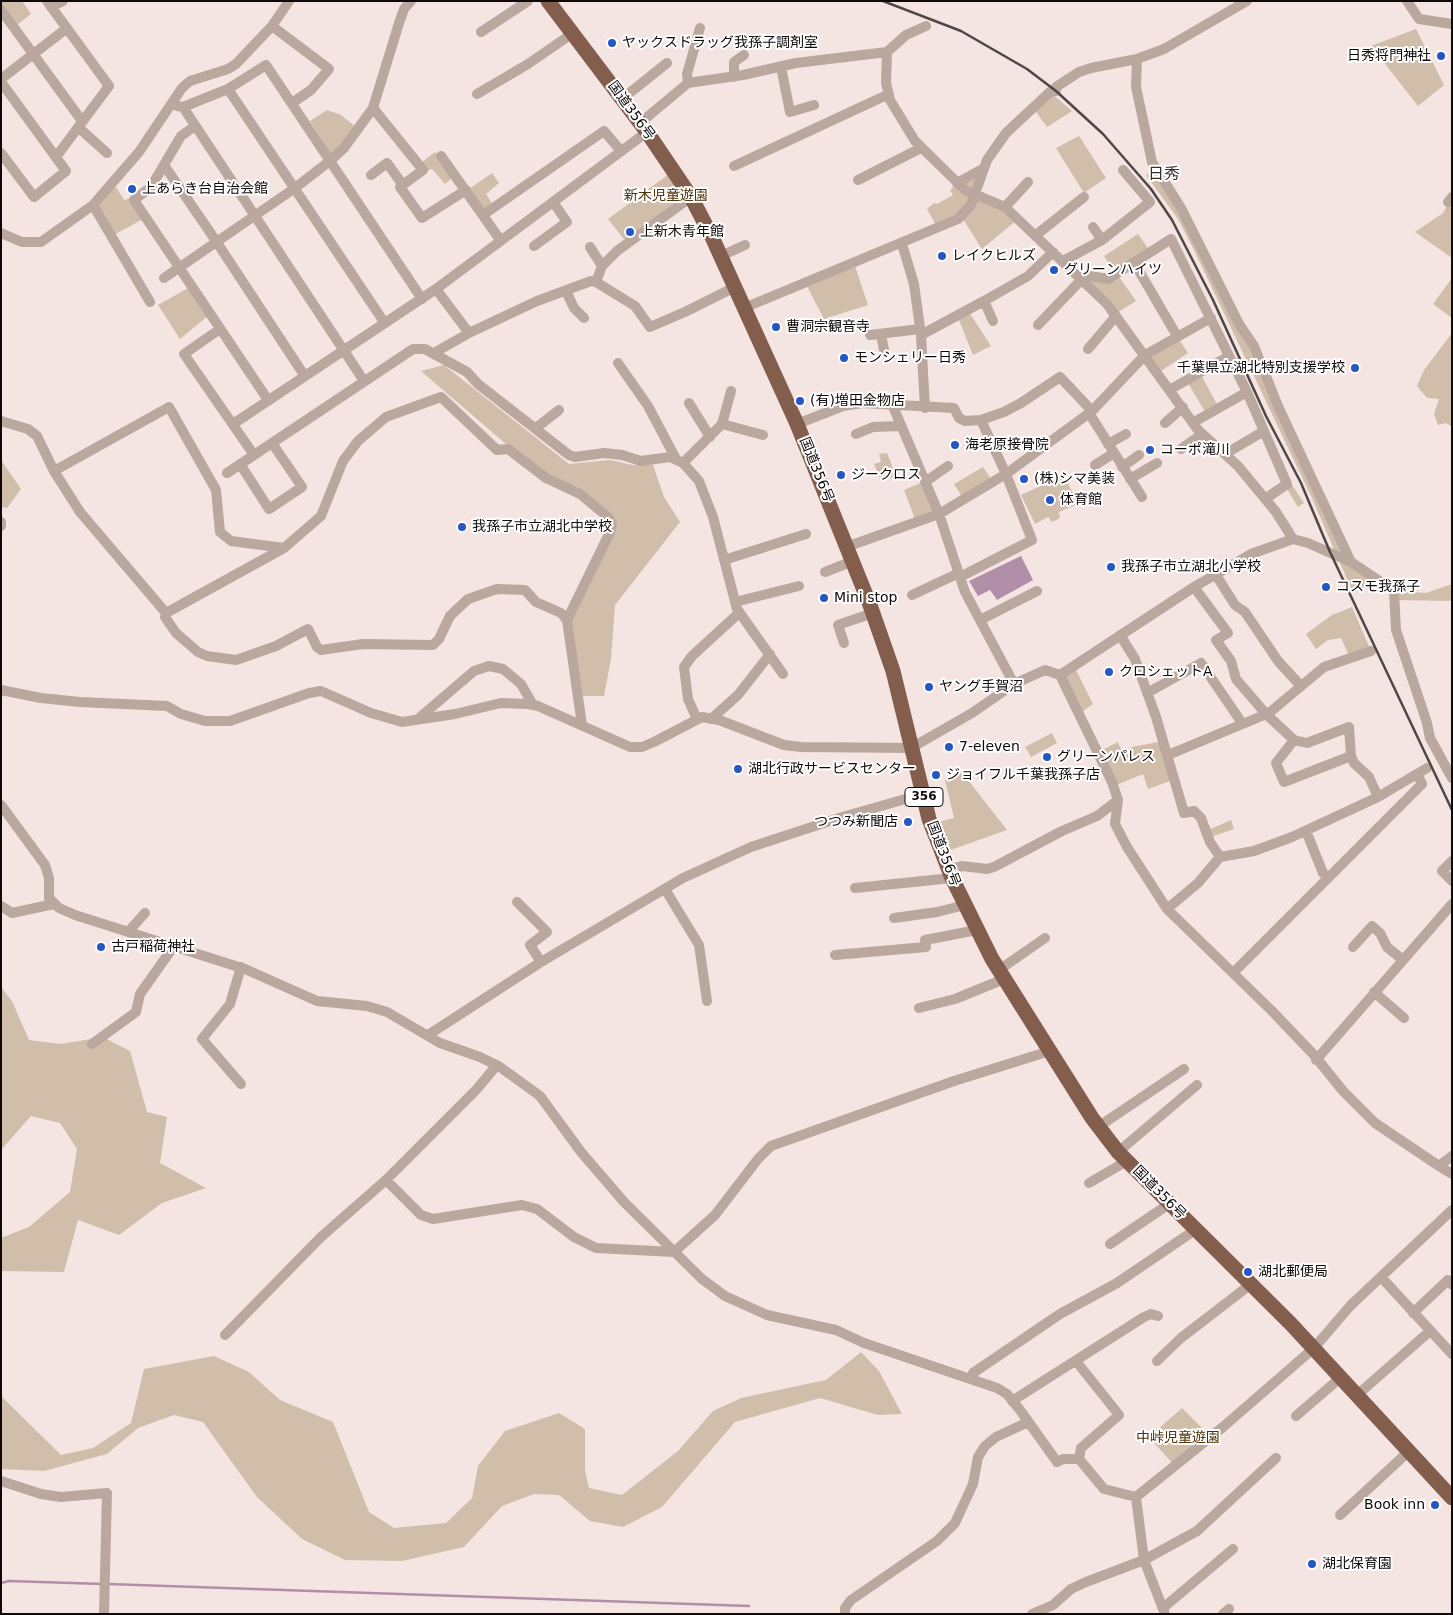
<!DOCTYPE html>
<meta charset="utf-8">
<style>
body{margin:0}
#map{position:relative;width:1453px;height:1615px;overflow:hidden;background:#f4e4e2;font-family:"DejaVu Sans",sans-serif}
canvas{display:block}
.frame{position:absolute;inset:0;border:2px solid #0f0a09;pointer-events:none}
</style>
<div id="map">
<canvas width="1453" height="1615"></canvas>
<div class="frame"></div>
</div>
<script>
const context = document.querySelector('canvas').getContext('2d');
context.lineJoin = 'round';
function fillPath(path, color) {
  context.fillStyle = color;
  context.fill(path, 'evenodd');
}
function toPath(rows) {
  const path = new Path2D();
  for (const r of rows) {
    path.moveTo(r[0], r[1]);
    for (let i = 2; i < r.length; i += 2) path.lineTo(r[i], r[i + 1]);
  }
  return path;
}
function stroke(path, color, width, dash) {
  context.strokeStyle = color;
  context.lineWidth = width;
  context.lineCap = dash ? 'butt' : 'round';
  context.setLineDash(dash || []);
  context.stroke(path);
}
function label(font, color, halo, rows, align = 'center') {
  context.font = font + ' "DejaVu Sans","Noto Sans JP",sans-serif';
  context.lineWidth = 4;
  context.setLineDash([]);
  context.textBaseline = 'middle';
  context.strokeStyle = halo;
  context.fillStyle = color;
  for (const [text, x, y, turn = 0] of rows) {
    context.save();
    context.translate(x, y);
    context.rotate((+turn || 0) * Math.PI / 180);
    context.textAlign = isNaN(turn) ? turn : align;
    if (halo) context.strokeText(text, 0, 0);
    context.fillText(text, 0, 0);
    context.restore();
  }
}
fillPath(toPath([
 [1,1,22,1,31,14,17,25,1,5],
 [1416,29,1444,85,1418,106,1371,46],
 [1050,92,1072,111,1047,127,1033,108],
 [327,110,341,115,356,127,332,156,310,121],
 [1079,136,1106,178,1084,193,1056,148],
 [435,152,453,177,445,184,432,169,427,171,422,162],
 [984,168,975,194,1018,219,982,249,961,216,938,229,927,209,934,203,937,204,953,195,950,190,957,183],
 [673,171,691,197,627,243,608,219],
 [1155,171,1201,244,1351,562,1377,580,1353,593,1311,496,1194,250,1178,219,1146,175],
 [492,173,499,183,486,194,493,205,484,211,469,189],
 [116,187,124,200,131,198,143,219,114,235,95,205],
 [1452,197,1452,258,1415,232,1443,213],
 [1138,234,1148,248,1117,274,1136,301,1115,314,1082,279,1116,274,1104,256],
 [854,263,868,305,824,319,806,284],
 [1452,278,1452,318,1433,304],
 [190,287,209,315,180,339,158,305],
 [967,309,991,346,973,355,957,315],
 [1452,333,1452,427,1446,423,1438,425,1434,414,1439,399,1427,398,1417,386,1424,370],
 [1180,341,1188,353,1158,373,1145,355],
 [444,365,569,464,610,460,632,465,653,465,664,497,680,522,615,605,611,659,604,696,581,696,571,613,611,527,604,512,521,457,421,371],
 [1200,373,1219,408,1207,415,1186,380],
 [887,453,896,476,881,481,874,464,881,462,879,454],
 [1,460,21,489,7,508,1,507],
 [983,467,993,482,964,500,954,484],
 [1064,475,1078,504,1059,512,1060,518,1052,522,1048,517,1035,524,1021,495],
 [925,481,939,514,915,519,904,490],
 [1292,485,1304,503,1298,507,1287,489],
 [1452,584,1452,600,1449,601,1395,600,1394,591,1426,593],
 [1352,607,1371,651,1350,658,1341,638,1328,640,1316,649,1306,634,1332,615],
 [1074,666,1093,704,1079,714,1060,675],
 [1052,733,1057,743,1031,757,1025,747],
 [1163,741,1173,780,1148,789,1143,774,1114,786,1098,752,1118,742,1122,752,1132,747],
 [961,771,1007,830,942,853,931,824,954,818,945,780],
 [1231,820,1234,829,1208,838,1206,831],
 [1,987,12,1001,29,1040,61,1044,103,1037,130,1051,147,1112,167,1117,160,1163,206,1188,162,1203,119,1235,78,1220,64,1272,1,1271,1,1238,29,1227,70,1192,77,1149,60,1123,31,1116,1,1150],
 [861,1352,879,1371,902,1414,878,1415,820,1398,735,1422,662,1507,623,1527,590,1521,559,1495,534,1494,502,1506,464,1547,402,1561,345,1560,302,1539,257,1497,203,1422,174,1415,138,1428,107,1454,44,1471,1,1469,1,1396,61,1455,93,1448,131,1423,144,1369,214,1356,249,1372,280,1400,333,1422,369,1512,394,1528,446,1523,472,1498,478,1466,505,1431,559,1413,585,1429,585,1470,589,1488,622,1495,678,1451,713,1411,741,1398,826,1380],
 [1182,1408,1208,1434,1173,1464,1149,1437]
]), '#d1beaa');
fillPath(toPath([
 [1021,556,1033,580,997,600,990,590,978,596,969,581]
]), '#b18fa9');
stroke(toPath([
 [1,1583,9,1581,103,1584],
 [108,1584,749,1606]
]), '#b18fa9', 2.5);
stroke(toPath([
 [47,1,109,86,56,157],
 [411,1,404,9,399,23,373,108,423,170,400,187,422,218,466,190],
 [1407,1,1419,19,1452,24],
 [51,7,63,1],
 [1,10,82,121],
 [272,26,329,69,311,90,292,103],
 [481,32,528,1],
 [887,52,906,35,926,26],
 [1137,59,1136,87,1152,162,1181,208,1239,324,1254,346,1278,406,1351,562,1394,591,1396,630,1427,723,1430,738,1452,778],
 [781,67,790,112,814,105],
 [734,77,734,62,744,55],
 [1,79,67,28],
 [1,82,66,171,34,197,1,153],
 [688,83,687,74,700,28],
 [228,89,384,322],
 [477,94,528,64,573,33],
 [622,99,667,63],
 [177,106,183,107,364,381],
 [183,107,228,89,266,65,422,299],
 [640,123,688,83,743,75,796,63,887,52,886,83,890,100,915,141,965,190,1005,207,1107,304,1198,430,1238,466,1276,512,1293,539],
 [195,126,181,136,151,187,134,200,268,400],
 [78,127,107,153],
 [441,156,501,241],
 [164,165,216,241,304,375],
 [734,166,889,94],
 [371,175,387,163,403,185],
 [858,180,921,148],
 [957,183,984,168],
 [1448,202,1452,197],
 [93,205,150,302],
 [1005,207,1028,182],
 [483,215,604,131,621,151],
 [1093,227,1102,240],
 [1,233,22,242,41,242,93,205,139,152,182,88,190,81,228,69,236,64,272,26,289,1],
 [1036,235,1084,197],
 [902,244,914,284,921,335,925,408],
 [534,246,567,222,553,202],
 [590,247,602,266],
 [721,256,745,245],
 [1063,261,1102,240,1150,202,1123,170],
 [1135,264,1177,336],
 [164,278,295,188,331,160,344,148,373,108],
 [596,282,602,266,617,251,691,197],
 [436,289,469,333],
 [566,291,574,308,584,318],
 [744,308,958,219,971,205,987,160,1006,133,1050,92,1056,91,1056,87,1079,72,1091,68,1137,59,1164,49,1247,1],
 [993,321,984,301,1028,276,1053,252],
 [1038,325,1082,279,1090,276,1108,279,1171,239,1247,392,1287,484,1265,499],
 [220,329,184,354,254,455],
 [881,334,884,350],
 [870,335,920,329],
 [921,335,984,301],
 [1088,349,1116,316],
 [434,353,469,333,537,301,591,281,596,282,635,306,650,327,687,311,735,287],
 [618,363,648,406,676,459],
 [1171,389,1229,356],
 [689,403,710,437],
 [892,404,939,514,965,592,1014,684],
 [1089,413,1142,497],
 [1,421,28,429,37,436,54,471,80,512,166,613,284,548,321,516,343,461,358,441,386,417,441,397,497,450,508,449,546,478,580,494,609,518,612,524,610,532,567,620],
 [1194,422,1247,392],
 [1165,423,1183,407],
 [233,424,436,289,647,132],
 [722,424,731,391],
 [797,424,843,406,862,403,954,408,959,418,965,421,981,420,1004,412,1021,403,1060,377,1092,411],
 [536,428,559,410],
 [856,434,873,427,901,426],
 [1108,444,1126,434],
 [1181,449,1202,434],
 [1225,454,1264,431],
 [683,463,722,424,763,435],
 [240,464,269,509,302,487,272,443],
 [1095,465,1114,453],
 [1122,467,1139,455],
 [54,471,169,407,216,490,220,532,231,541,284,548],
 [227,473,413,349,425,349,467,372,478,384,569,455,575,457,604,453,622,455,641,461,670,457,683,463,699,481,713,517,737,609,783,674],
 [1130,479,1157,463],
 [925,482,948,466],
 [1,522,1,526],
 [846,547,939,514,1006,474,1092,411,1145,355,1211,318],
 [724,560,806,534],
 [825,572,853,561],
 [1216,575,1235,605,1245,612,1278,661,1300,685],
 [960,577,1032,540,1006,474,981,420],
 [1194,587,1228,633,1216,640,1231,661,1236,679,1266,714,1294,740,1276,763,1284,782,1351,756,1349,727,1307,743,1294,740],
 [912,595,959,573],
 [735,602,799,586],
 [166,613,165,617,176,633,198,652,207,656,236,660,276,646,308,629,317,647,321,650,363,644,433,645,439,639,450,616,468,599,497,589,525,590,536,602,561,613,567,620,582,725],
 [980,620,1037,591],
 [1120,635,1135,659,1156,717,1184,813,1194,811,1201,818,1210,842,1220,857],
 [844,643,838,625,873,613],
 [1060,675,1194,587,1251,554,1293,539,1308,543,1351,562],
 [1,690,41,698,80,702,167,706,181,714,205,721,230,721,309,693,321,691,371,713,402,722,455,714,501,703,528,704,538,706,630,747,642,747,654,742,702,717,719,720,784,745,801,747,911,748,972,713,1014,684,1045,670,1060,675,1112,782,1118,800,1097,816,1062,831,994,867,987,869,962,866,949,870],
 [1147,693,1201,663,1242,723],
 [418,719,474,671,489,666,503,669,521,684,533,705],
 [697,719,688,699,684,667,692,656,739,613],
 [711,719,738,695,770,654],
 [1168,755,1269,713,1324,667,1371,651],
 [1351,756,1354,763,1369,777,1378,797],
 [1118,800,1115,824,1127,847,1167,909,1271,1010,1314,1055,1343,1091,1375,1123,1439,1166,1452,1156],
 [1,805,45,865,49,878,49,898,59,908,75,915,245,969,317,1001,367,1006,387,1012,440,1043,480,1057,500,1067,540,1096,581,1152,624,1202,702,1279,725,1296,767,1315,836,1330,864,1343,997,1388,1007,1394,1020,1410,1057,1462,1063,1459,1079,1459,1104,1489,1136,1497],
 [1306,831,1323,873],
 [1452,861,1442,871,1452,881],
 [855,888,952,878],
 [665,889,699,945,707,1001],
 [517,902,547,932,530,945,541,962],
 [1,906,12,913,54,904],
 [1167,909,1198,883,1220,857,1254,851,1292,837,1378,797,1427,768],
 [894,918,937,912,965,905],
 [128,932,145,913],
 [1353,947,1372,926,1380,933,1387,947,1403,960],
 [835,955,926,947,925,940,977,930],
 [999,970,1045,938],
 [1233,973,1422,784,1417,774],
 [1374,992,1404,1018],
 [919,1008,955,999,1004,979],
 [428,1035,541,962,683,878,751,847,839,818,923,794],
 [92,1044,136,1012,140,994,174,946],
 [1316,1060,1452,904],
 [241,1084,202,1039,230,1004,241,967],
 [1098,1127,1184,1069],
 [1118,1152,1197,1085],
 [1439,1166,1452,1174],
 [386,1180,421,1215,433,1219,522,1205,537,1209,574,1237,596,1248,674,1252,715,1215,758,1159,771,1146,954,1081,1050,1051],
 [1089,1183,1127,1161],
 [1110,1244,1169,1204],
 [1381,1277,1452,1354],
 [1413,1313,1448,1280,1452,1285],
 [225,1335,321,1237,386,1180,476,1090,497,1065],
 [1076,1361,1119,1415,1081,1448,1079,1459],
 [1157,1361,1181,1338,1251,1284],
 [971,1378,973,1373,1060,1314,1117,1283,1195,1230],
 [1356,1396,1430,1331],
 [1012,1401,1144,1317,1151,1314,1158,1316],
 [1296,1416,1340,1378],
 [1,1481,41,1494,61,1497,107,1493,104,1614],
 [1136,1497,1223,1427,1314,1348,1351,1305,1452,1210],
 [1136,1497,1144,1560,1165,1614],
 [1340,1515,1408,1452],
 [1163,1608,1233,1549],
 [845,1614,845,1608,851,1600,937,1541,955,1523,973,1484,978,1457,985,1446,996,1437,1028,1422],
 [1032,1614,1053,1605,1071,1589,1086,1582,1144,1560,1197,1531,1276,1458],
 [1223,1614,1229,1609]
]), '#baa89f', 10);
stroke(toPath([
 [548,1,647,132,691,197,712,237,797,424,870,605,893,671,929,819,952,878,992,959,1092,1118,1118,1152,1291,1324,1452,1498]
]), '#835e4d', 15);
stroke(toPath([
 [883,1,961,31,1027,69,1056,91,1103,134,1151,189,1172,220,1213,300,1266,416,1301,483,1330,552,1452,810]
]), '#4f4746', 2.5);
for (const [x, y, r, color] of [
 [612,43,5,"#2456c4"],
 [1441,56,5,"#2456c4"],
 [132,189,5,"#2456c4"],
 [630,232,5,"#2456c4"],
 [942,256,5,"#2456c4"],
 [1054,270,5,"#2456c4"],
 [776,327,5,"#2456c4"],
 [844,358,5,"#2456c4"],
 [1355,368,5,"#2456c4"],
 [800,401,5,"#2456c4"],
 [955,445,5,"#2456c4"],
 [1150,450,5,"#2456c4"],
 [841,475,5,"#2456c4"],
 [1024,479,5,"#2456c4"],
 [1050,500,5,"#2456c4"],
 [462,527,5,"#2456c4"],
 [1111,567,5,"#2456c4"],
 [1326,587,5,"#2456c4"],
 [824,598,5,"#2456c4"],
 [1109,672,5,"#2456c4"],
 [929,687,5,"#2456c4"],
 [949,747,5,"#2456c4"],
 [1047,757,5,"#2456c4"],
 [738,769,5,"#2456c4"],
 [936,775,5,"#2456c4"],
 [908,822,5,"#2456c4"],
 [101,947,5,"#2456c4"],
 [1248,1272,5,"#2456c4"],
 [1435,1505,5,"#2456c4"],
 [1312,1564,5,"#2456c4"]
]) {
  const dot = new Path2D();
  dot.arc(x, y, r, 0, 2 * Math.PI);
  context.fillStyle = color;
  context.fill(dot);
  stroke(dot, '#fff', 2);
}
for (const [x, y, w] of [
 [924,797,38]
]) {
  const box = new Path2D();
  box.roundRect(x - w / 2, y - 9.5, w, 19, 4);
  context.fillStyle = '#fff';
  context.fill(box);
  stroke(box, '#0f0a09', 1);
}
label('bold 12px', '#0f0a09', null, [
 ["356",924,797]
]);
label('14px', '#0f0a09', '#fff', [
 ["ヤックスドラッグ我孫子調剤室",622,43],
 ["日秀将門神社",1431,56,"right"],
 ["上あらき台自治会館",142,189],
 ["上新木青年館",640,232],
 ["レイクヒルズ",952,256],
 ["グリーンハイツ",1064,270],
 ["曹洞宗観音寺",786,327],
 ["モンシェリー日秀",854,358],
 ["千葉県立湖北特別支援学校",1345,368,"right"],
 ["(有)増田金物店",810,401],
 ["海老原接骨院",965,445],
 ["コーポ滝川",1160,450],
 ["ジークロス",851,475],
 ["(株)シマ美装",1034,479],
 ["体育館",1060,500],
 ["我孫子市立湖北中学校",472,527],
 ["我孫子市立湖北小学校",1121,567],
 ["コスモ我孫子",1336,587],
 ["Mini stop",834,598],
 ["クロシェットA",1119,672],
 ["ヤング手賀沼",939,687],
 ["7-eleven",959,747],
 ["グリーンパレス",1057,757],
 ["湖北行政サービスセンター",748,769],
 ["ジョイフル千葉我孫子店",946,775],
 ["つつみ新聞店",898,822,"right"],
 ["古戸稲荷神社",111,947],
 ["湖北郵便局",1258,1272],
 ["Book inn",1425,1505,"right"],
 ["湖北保育園",1322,1564]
], 'left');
label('14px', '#0f0a09', '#fff', [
 ["国道356号",631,111,54],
 ["国道356号",816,470,68],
 ["国道356号",943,854,69],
 ["国道356号",1159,1193,45]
]);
label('14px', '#4e3107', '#fff', [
 ["新木児童遊園",666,196],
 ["中峠児童遊園",1178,1438]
]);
label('16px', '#3a2e2d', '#fff', [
 ["日秀",1164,175]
]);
</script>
